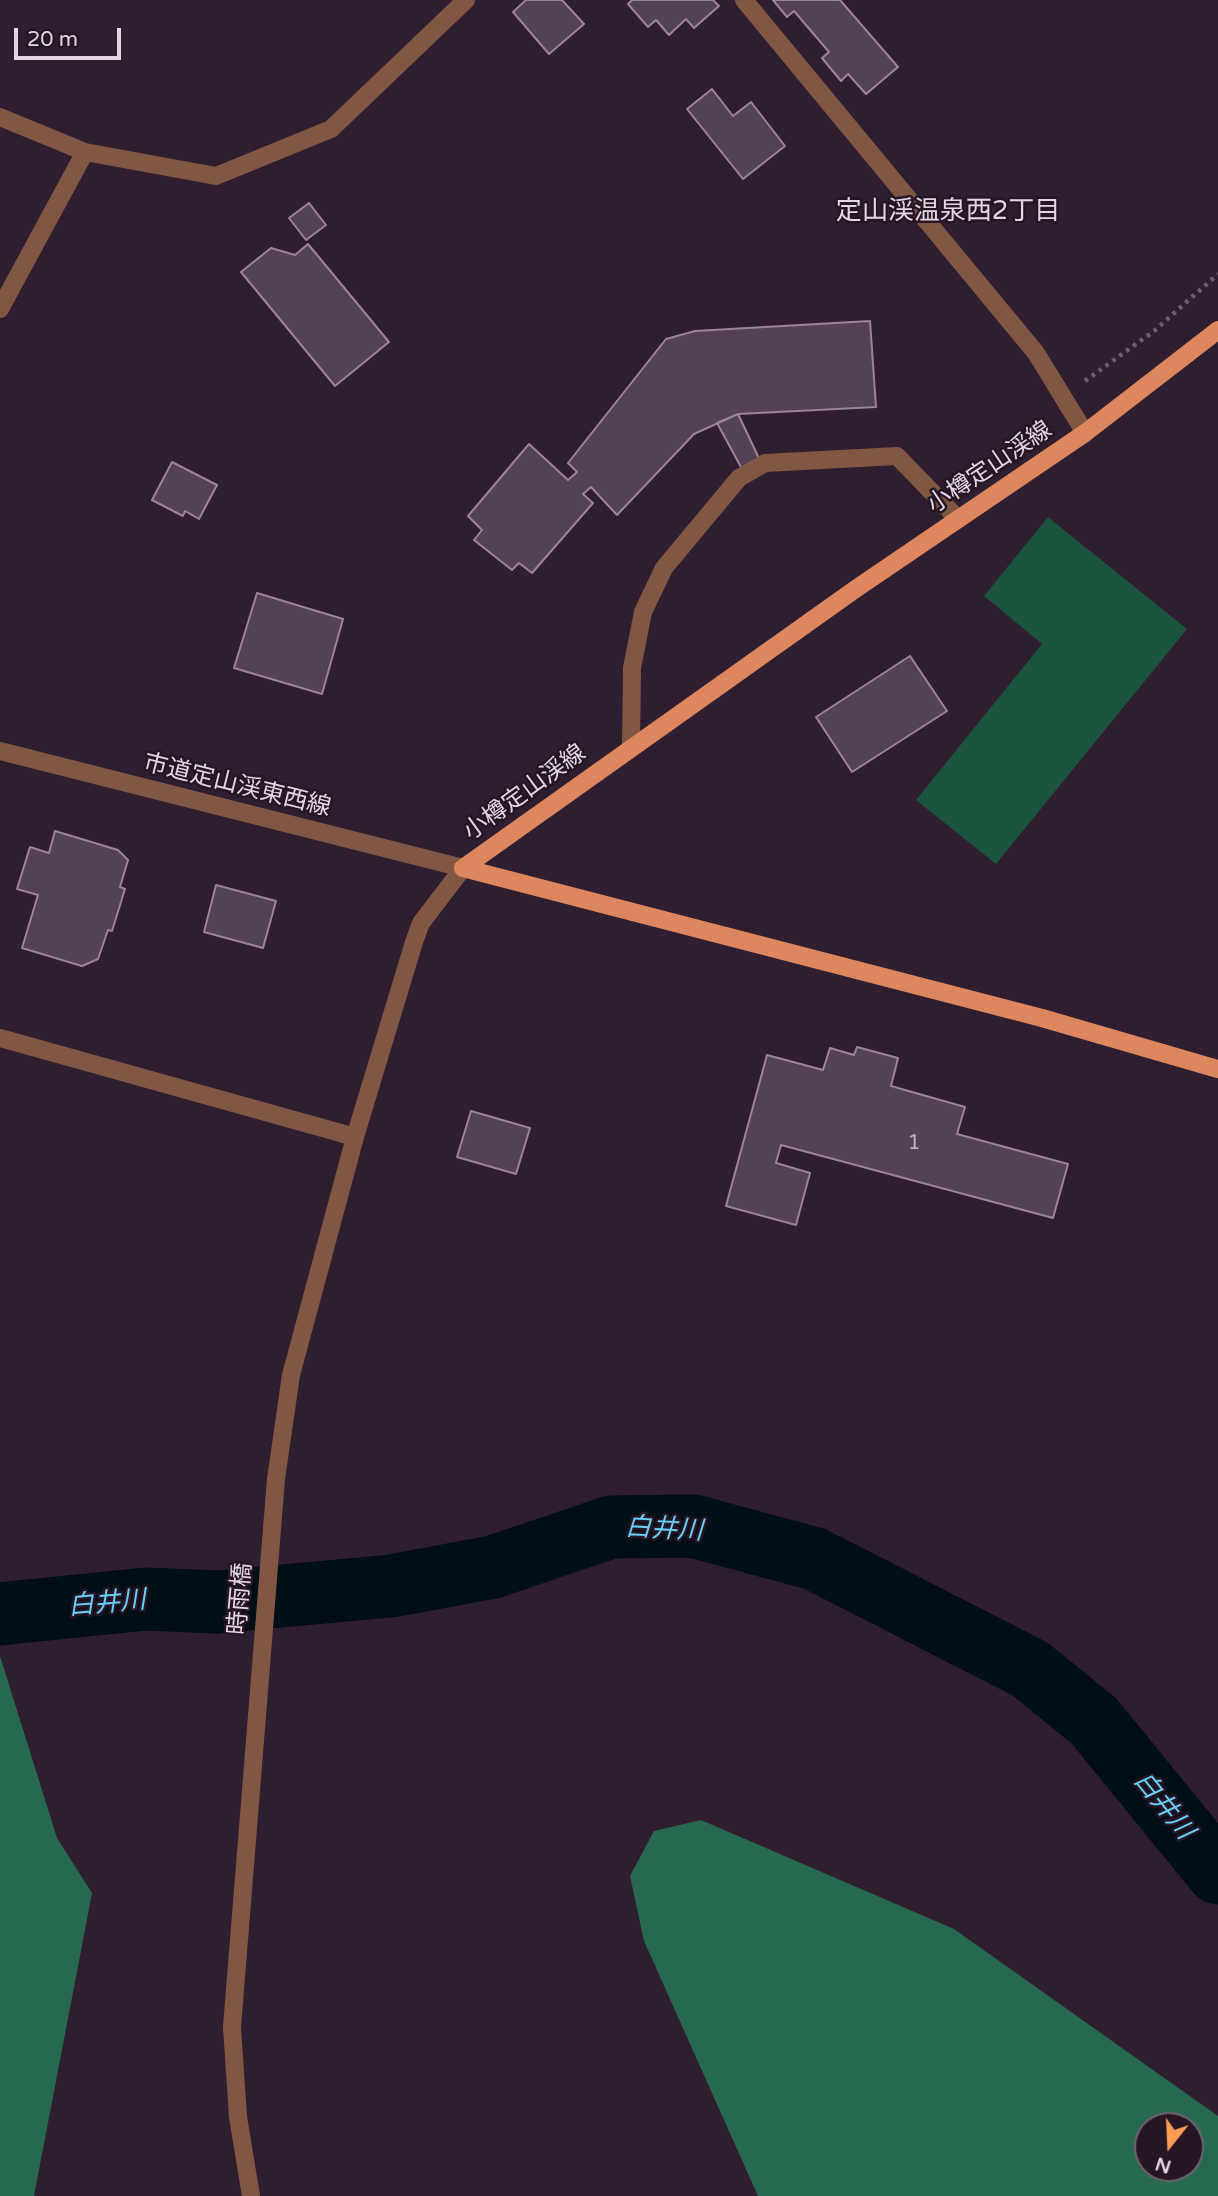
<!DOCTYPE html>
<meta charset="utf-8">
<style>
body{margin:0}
#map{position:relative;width:1218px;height:2196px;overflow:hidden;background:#2f1e2f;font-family:"Varela Round",sans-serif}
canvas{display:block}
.north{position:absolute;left:1134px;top:2112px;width:70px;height:70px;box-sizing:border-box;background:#251525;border:2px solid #706270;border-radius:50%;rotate:198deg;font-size:19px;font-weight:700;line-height:28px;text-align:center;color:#e1d6e1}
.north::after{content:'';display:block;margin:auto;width:24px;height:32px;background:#fc9d54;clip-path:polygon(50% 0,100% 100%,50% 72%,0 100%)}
.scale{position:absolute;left:14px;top:28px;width:107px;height:32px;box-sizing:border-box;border:4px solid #e1d6e1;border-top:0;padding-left:9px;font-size:21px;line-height:24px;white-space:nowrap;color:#e1d6e1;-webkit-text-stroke:5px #251525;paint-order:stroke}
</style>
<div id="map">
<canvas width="1218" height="2196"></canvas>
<div class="north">N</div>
<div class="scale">20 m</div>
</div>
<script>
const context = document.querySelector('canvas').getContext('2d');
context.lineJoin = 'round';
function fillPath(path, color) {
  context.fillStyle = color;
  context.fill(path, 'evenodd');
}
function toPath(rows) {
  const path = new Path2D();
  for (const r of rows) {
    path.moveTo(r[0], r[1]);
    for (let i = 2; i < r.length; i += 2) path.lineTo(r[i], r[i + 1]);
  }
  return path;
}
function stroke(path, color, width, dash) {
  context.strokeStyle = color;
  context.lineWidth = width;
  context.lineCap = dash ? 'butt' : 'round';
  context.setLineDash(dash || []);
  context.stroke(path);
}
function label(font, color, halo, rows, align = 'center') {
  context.font = font + ' "Varela Round","Noto Sans JP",sans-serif';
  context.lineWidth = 5;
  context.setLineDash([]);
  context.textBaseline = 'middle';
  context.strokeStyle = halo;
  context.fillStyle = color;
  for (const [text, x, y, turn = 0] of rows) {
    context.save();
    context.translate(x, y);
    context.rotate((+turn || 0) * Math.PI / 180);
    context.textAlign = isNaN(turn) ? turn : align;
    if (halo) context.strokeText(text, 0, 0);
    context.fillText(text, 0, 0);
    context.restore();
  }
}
fillPath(toPath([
 [1048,517,1187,629,996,864,916,800,1042,644,984,596]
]), '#1a543d');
fillPath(toPath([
 [0,1656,57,1838,92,1893,34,2196,0,2196],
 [701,1820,954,1929,1218,2116,1218,2196,758,2196,644,1941,630,1876,654,1831],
 [1190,2126,1190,2168,1148,2168,1148,2126]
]), '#27694e');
stroke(toPath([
 [0,1614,146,1599,217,1602,391,1586,493,1567,611,1527,693,1526,815,1559,1030,1669,1094,1721,1218,1873]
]), '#000e16', 63);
const building = toPath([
 [526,0,562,0,584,24,549,54,513,12,526,0],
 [632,0,713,0,719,6,694,28,686,19,669,35,656,20,648,27,628,4,632,0],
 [773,0,840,0,898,67,866,94,848,74,841,81,822,58,829,52,794,11,787,17,773,0],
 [712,89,733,116,751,102,785,146,743,179,687,109,712,89],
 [309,203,326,225,306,240,289,218,309,203],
 [308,244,389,342,335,386,241,272,271,248,295,255,308,244],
 [870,321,876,407,738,414,694,434,617,515,591,487,583,494,593,503,532,573,519,563,512,570,474,540,482,530,468,516,529,444,568,480,577,472,568,463,666,339,695,331,870,321],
 [738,414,765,471,748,480,717,423,738,414],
 [172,462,217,485,199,519,185,511,183,516,152,500,172,462],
 [257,593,343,619,322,694,234,668,257,593],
 [910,656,947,711,852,772,816,717,910,656],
 [55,831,118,850,128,860,120,887,125,889,112,931,108,930,98,959,82,966,22,948,38,895,17,889,30,847,49,853,55,831],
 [216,885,276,901,263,948,204,932,216,885],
 [857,1047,898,1058,891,1086,965,1107,957,1134,1068,1164,1053,1218,781,1145,776,1163,810,1173,796,1225,726,1206,767,1055,823,1070,830,1048,854,1055,857,1047],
 [471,1111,530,1128,516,1174,457,1157,471,1111]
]);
fillPath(building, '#534154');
stroke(building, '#9a859a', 2);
stroke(toPath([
 [1085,381,1154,331,1218,274]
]), '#6e5f6e', 4.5, [3.5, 5]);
stroke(toPath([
 [744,0,1036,353,1085,433],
 [0,117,85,152,216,176,331,129,466,0],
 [0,309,85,152],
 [631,747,632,668,643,612,664,568,739,478,765,463,897,456,958,519],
 [0,751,463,868,421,923,414,942,355,1137,291,1375,276,1479,232,2027,238,2117,251,2196],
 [0,1038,355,1137]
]), '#815744', 18);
stroke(toPath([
 [463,868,857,588,1085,433,1218,330],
 [463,868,1042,1018,1218,1069]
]), '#de875f', 18);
label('21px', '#beb1be', null, [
 ["1",914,1143]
]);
label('24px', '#e1d6e1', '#251525', [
 ["小樽定山渓線",990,468,-34],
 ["市道定山渓東西線",237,786,14],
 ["小樽定山渓線",525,793,-36],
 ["時雨橋",241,1599,-85]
]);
label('26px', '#e1d6e1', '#251525', [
 ["定山渓温泉西2丁目",948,212]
]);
label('italic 26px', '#67d0f7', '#251525', [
 ["白井川",664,1530,3],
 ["白井川",107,1604,-5],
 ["白井川",1163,1806,51]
]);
</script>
